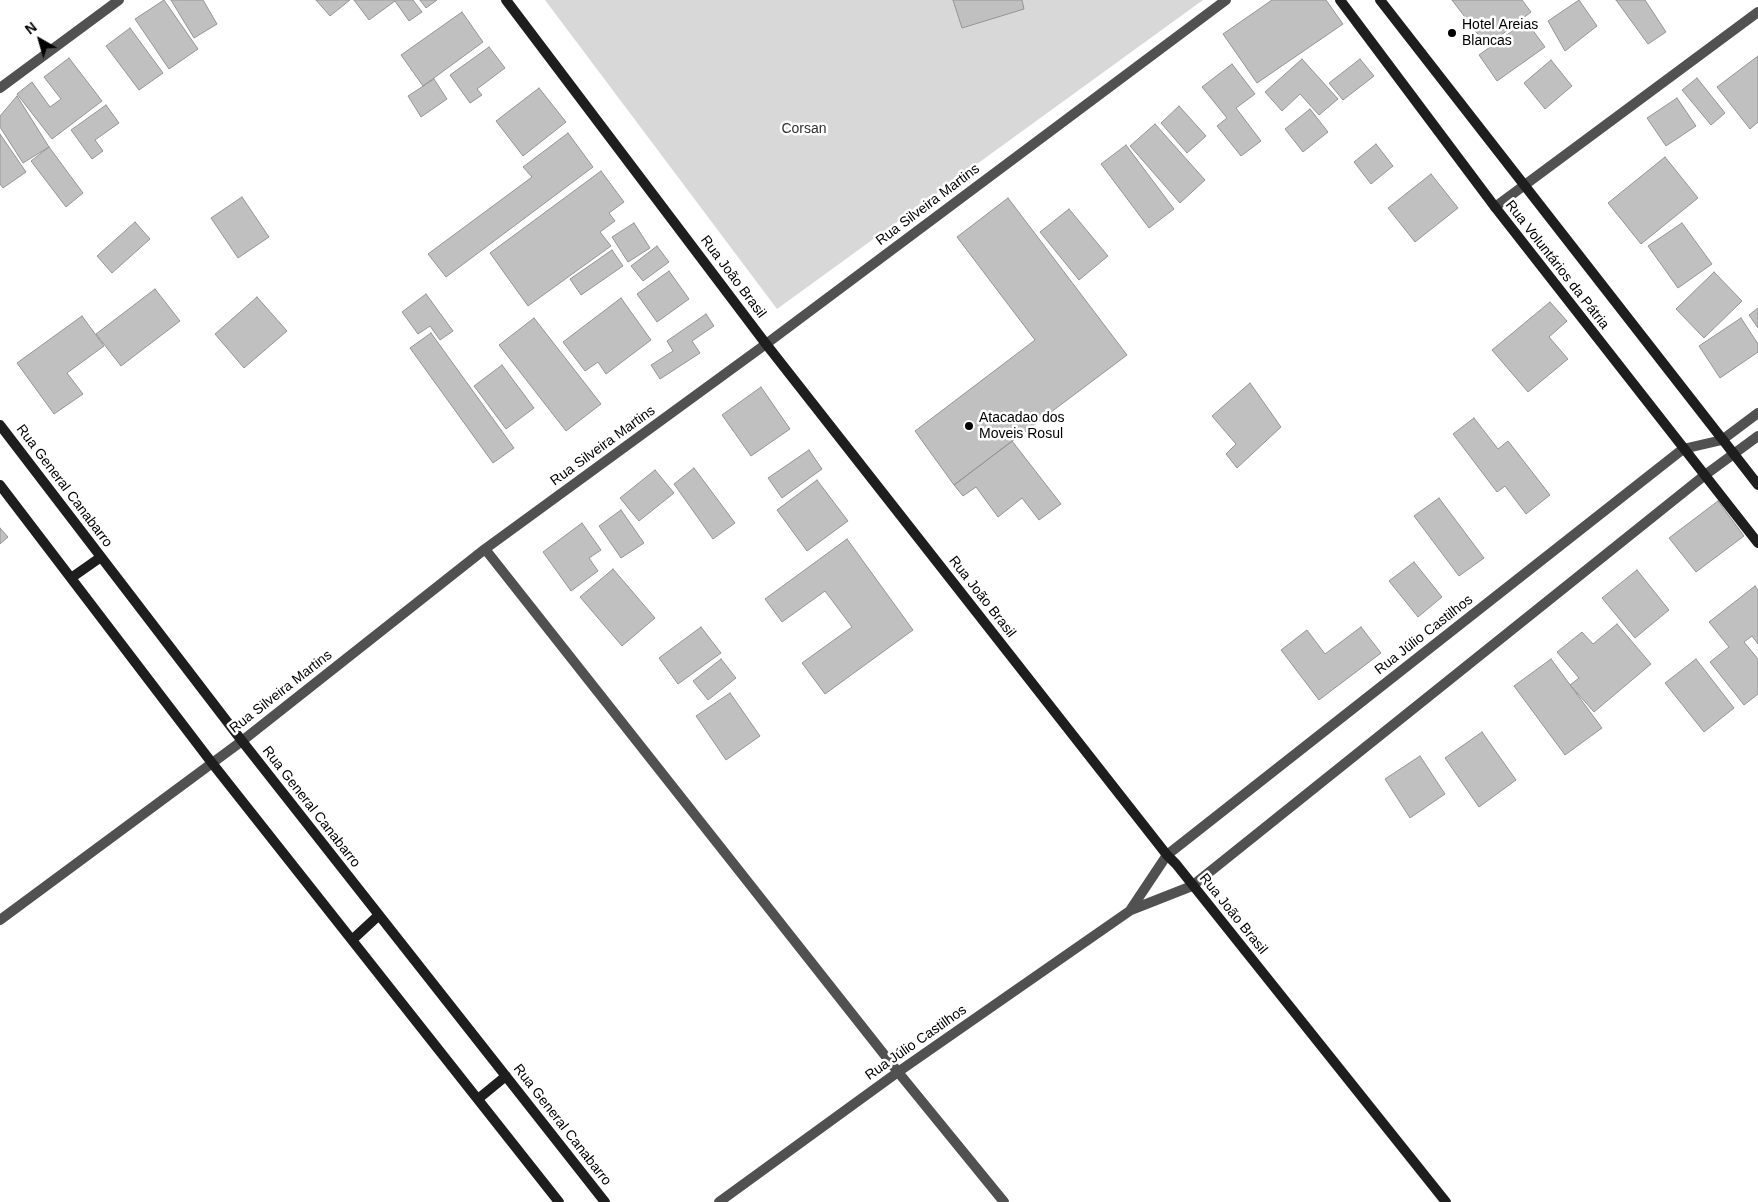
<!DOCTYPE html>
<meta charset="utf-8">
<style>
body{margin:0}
#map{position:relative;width:1758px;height:1202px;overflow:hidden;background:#fff;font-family:Arial,sans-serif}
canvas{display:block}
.north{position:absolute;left:15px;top:15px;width:50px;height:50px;-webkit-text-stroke:4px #fff;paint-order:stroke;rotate:322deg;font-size:14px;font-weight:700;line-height:20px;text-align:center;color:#000}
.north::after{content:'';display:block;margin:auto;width:18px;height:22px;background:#000;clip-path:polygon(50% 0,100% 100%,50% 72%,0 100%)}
</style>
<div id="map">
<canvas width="1758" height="1202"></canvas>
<div class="north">N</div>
</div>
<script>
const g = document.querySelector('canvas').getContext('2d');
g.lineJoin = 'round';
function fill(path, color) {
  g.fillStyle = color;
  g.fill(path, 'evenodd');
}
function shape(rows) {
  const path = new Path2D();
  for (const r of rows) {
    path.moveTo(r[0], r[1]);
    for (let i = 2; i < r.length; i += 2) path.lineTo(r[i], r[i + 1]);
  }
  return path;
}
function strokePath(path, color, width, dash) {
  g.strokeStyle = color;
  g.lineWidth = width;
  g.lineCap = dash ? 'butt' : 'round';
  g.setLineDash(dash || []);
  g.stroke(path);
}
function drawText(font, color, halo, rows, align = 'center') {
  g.font = font + ' Arial,sans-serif';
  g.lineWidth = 5;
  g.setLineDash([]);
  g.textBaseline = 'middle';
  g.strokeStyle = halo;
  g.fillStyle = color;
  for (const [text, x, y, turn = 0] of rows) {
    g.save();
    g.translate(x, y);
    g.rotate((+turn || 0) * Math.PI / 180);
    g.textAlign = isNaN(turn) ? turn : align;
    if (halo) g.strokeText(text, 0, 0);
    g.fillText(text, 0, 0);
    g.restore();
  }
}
const green = shape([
 [545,0,1203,0,777,309]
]);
const building = shape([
 [164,0,198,49,169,69,135,19,164,0],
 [171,0,203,0,217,24,194,38,171,0],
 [316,0,350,0,330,16,316,0],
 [354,0,413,0,422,12,409,21,395,1,369,20,354,0],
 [420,0,437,0,426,8,420,0],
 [953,0,1022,0,1024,9,962,28,953,0],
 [1272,0,1326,0,1343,24,1257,83,1223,34,1272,0],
 [1452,0,1522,0,1531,12,1487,46,1452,0],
 [1579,0,1597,26,1565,51,1548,21,1579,0],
 [1616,0,1645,0,1666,32,1648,44,1616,0],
 [462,12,483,42,423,86,401,55,462,12],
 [1526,21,1545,47,1497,81,1479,55,1526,21],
 [130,28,163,73,139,90,106,46,130,28],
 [489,47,505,68,477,89,482,95,470,103,450,75,489,47],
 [1758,56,1758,122,1750,129,1717,87,1758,56],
 [69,58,102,101,52,139,17,94,32,82,50,107,61,99,44,77,69,58],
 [1302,59,1338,99,1319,115,1300,94,1282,111,1265,92,1302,59],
 [1360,59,1374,76,1343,100,1329,83,1360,59],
 [1551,60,1572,86,1545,109,1524,83,1551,60],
 [1232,64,1255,94,1236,108,1261,141,1241,156,1217,126,1227,118,1202,87,1232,64],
 [1697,78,1725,113,1711,125,1682,90,1697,78],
 [434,79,447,99,421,117,408,96,434,79],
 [539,88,566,122,523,156,496,121,539,88],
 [17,96,49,147,23,163,0,127,0,116,17,96],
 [1677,98,1696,126,1666,146,1647,118,1677,98],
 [106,105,119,123,95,140,103,151,92,159,71,130,106,105],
 [1179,106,1206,136,1187,153,1161,123,1179,106],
 [1310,109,1328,132,1303,152,1285,129,1310,109],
 [1155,124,1205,180,1180,203,1130,146,1155,124],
 [568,133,593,167,446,277,428,254,532,177,523,167,568,133],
 [0,134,26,172,3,188,0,184,0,134],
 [1376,144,1393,166,1371,184,1354,162,1376,144],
 [1126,145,1174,209,1149,228,1101,164,1126,145],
 [49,147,83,193,66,207,31,161,49,147],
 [1665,157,1698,198,1641,244,1608,203,1665,157],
 [601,171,624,202,609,213,615,221,600,232,611,246,528,306,490,253,601,171],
 [1431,174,1458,208,1415,242,1388,208,1431,174],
 [242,197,269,237,238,258,211,218,242,197],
 [1008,198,1127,355,954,485,915,431,1035,340,957,237,1008,198],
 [1069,209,1108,256,1079,280,1040,232,1069,209],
 [135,222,150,239,112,273,97,256,135,222],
 [634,223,650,248,628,262,612,237,634,223],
 [1682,223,1712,264,1678,288,1648,246,1682,223],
 [657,246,669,262,643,281,631,266,657,246],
 [612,250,623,266,581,295,570,279,612,250],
 [669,271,689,299,657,322,637,294,669,271],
 [1714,272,1742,301,1704,338,1676,309,1714,272],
 [155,289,180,321,121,366,96,334,155,289],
 [426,294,453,331,440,340,430,326,418,334,402,312,426,294],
 [257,297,287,331,244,368,215,334,257,297],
 [621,298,651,340,606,374,598,362,585,371,563,342,621,298],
 [1550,302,1567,321,1549,337,1568,359,1528,392,1492,350,1550,302],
 [1758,308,1758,328,1749,315,1758,308],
 [706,314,714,326,692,341,700,353,660,379,651,365,673,351,667,341,706,314],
 [82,316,104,346,67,373,83,394,54,414,17,363,82,316],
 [534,318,601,404,566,431,499,345,534,318],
 [1741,318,1758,344,1758,352,1720,378,1699,346,1741,318],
 [431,333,514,448,493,463,410,348,431,333],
 [502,365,534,408,506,429,474,386,502,365],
 [1250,383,1281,427,1237,468,1226,454,1236,444,1212,416,1250,383],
 [761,387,790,429,751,456,722,415,761,387],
 [1474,418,1498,449,1508,441,1550,495,1526,514,1505,486,1497,492,1453,434,1474,418],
 [1012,441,1061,504,1039,520,1022,498,998,517,976,487,963,496,954,485,1012,441],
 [809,450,822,469,782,498,768,478,809,450],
 [694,468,735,523,713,539,674,484,694,468],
 [655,470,674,493,639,521,620,498,655,470],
 [817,480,848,521,807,551,777,510,817,480],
 [1439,498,1484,558,1459,576,1414,516,1439,498],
 [1718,501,1744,536,1696,572,1669,538,1718,501],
 [621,510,644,543,621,558,599,526,621,510],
 [582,523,601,550,589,558,598,571,571,591,543,552,582,523],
 [0,528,8,537,0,544,0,528],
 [847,539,913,630,825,694,802,663,852,627,825,591,782,622,765,599,847,539],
 [1414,562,1442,597,1418,617,1389,581,1414,562],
 [613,569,655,618,622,646,580,597,613,569],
 [1637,570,1669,610,1635,638,1602,598,1637,570],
 [1755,586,1758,590,1758,644,1752,636,1744,642,1758,659,1758,694,1744,705,1710,662,1729,647,1709,622,1755,586],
 [1617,624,1651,664,1594,712,1570,685,1579,678,1557,652,1582,632,1593,644,1617,624],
 [701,627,721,653,678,684,659,658,701,627],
 [1361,627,1381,653,1319,700,1281,650,1307,630,1325,654,1361,627],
 [721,659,736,678,708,700,693,681,721,659],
 [1551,659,1602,728,1565,755,1514,686,1551,659],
 [1696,659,1734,708,1704,732,1665,683,1696,659],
 [730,693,760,736,726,760,696,716,730,693],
 [1482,732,1516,780,1479,807,1445,758,1482,732],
 [1420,756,1445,794,1410,818,1385,779,1420,756]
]);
const street = shape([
 [0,88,119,0],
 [1495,207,1758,12],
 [485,549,898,1072,1004,1202],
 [1131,909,1167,855,1683,449,1722,440,1758,413],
 [0,920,242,741,485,549,766,344,1226,0],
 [719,1202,898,1072,1131,910,1192,886,1705,475,1758,436]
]);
const secondary = shape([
 [506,0,766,344,1167,855,1176,864,1446,1202],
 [1340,0,1495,207,1758,543],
 [1380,0,1758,485],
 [0,425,242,741,605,1202],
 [0,485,212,763,559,1202],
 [71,578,101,557],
 [352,940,379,915],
 [478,1099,506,1076]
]);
const markers = [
 [1452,33,5,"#000"],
 [969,426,5,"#000"]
];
const poiNames = [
 ["Hotel Areias",1462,25],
 ["Blancas",1462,41],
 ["Atacadao dos",979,418],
 ["Moveis Rosul",979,434]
];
const parkNames = [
 ["Corsan",804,129]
];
const streetNames = [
 ["Rua Silveira Martins",928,205,-37],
 ["Rua Voluntários da Pátria",1557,265,52],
 ["Rua João Brasil",733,277,53],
 ["Rua Silveira Martins",603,446,-36],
 ["Rua General Canabarro",64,486,53],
 ["Rua João Brasil",982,597,52],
 ["Rua Júlio Castilhos",1424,635,-38],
 ["Rua Silveira Martins",281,692,-38],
 ["Rua General Canabarro",311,807,52],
 ["Rua João Brasil",1233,914,51],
 ["Rua Júlio Castilhos",916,1043,-35],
 ["Rua General Canabarro",562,1125,52]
];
fill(green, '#d8d8d8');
fill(building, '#c0c0c0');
strokePath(building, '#959595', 1);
strokePath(street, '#515151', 10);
strokePath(secondary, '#1e1e1e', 10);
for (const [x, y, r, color] of markers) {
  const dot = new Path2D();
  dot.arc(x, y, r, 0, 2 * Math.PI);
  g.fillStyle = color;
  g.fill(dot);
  strokePath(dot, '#fff', 2);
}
drawText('14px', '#000', '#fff', poiNames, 'left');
drawText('14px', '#2f2f2f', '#fff', parkNames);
drawText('14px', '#000', '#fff', streetNames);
</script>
